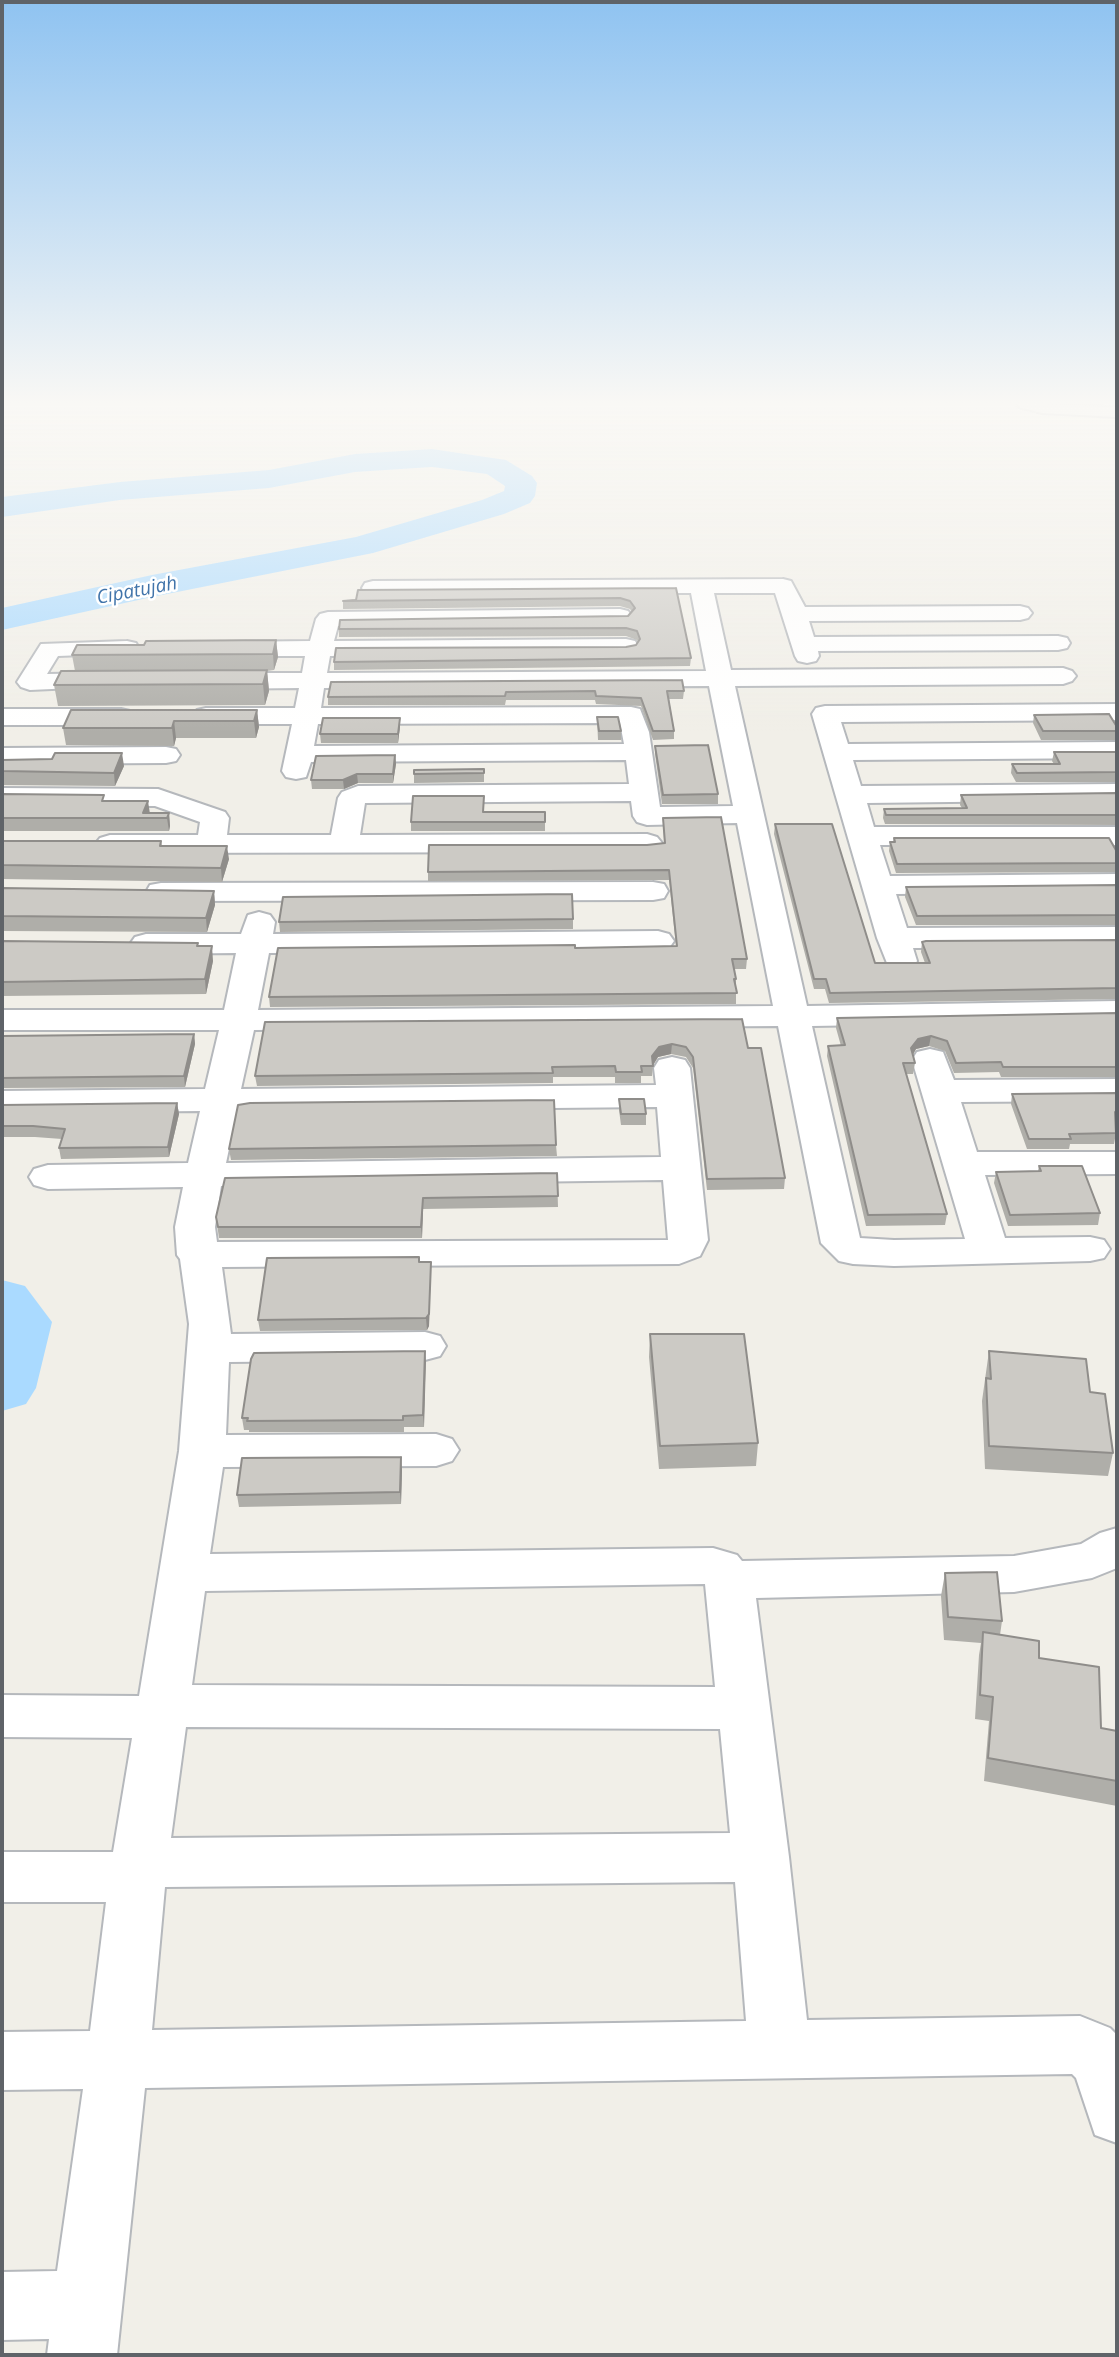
<!DOCTYPE html>
<style>
body{margin:0}
#map{position:relative;width:1119px;height:2357px;overflow:hidden;background:#f1efe8;font-family:"Open Sans",sans-serif}
canvas{display:block}
.frame{position:absolute;inset:0;border:4px solid #5f6368;pointer-events:none}
</style>
<div id="map">
<canvas width="1119" height="2357"></canvas>
<div class="frame"></div>
</div>
<script>
const g = document.querySelector('canvas').getContext('2d');
g.lineJoin = 'round';
function shape(rows) {
  const path = new Path2D();
  for (const r of rows) {
    path.moveTo(r[0], r[1]);
    for (let i = 2; i < r.length; i += 2) path.lineTo(r[i], r[i + 1]);
  }
  return path;
}
function fill(path, color) {
  g.fillStyle = color;
  g.fill(path, 'evenodd');
}
function strokePath(path, color, width, dash) {
  g.strokeStyle = color;
  g.lineWidth = width;
  g.lineCap = dash ? 'butt' : 'round';
  g.setLineDash(dash || []);
  g.stroke(path);
}
function drawText(font, color, halo, rows, align = 'center') {
  g.font = font + ' "Open Sans",sans-serif';
  g.lineWidth = 5;
  g.setLineDash([]);
  g.textBaseline = 'middle';
  g.strokeStyle = halo;
  g.fillStyle = color;
  for (const [text, x, y, turn = 0] of rows) {
    g.save();
    g.translate(x, y);
    g.rotate((+turn || 0) * Math.PI / 180);
    g.textAlign = isNaN(turn) ? turn : align;
    if (halo) g.strokeText(text, 0, 0);
    g.fillText(text, 0, 0);
    g.restore();
  }
}
const river = shape([
 [432,449,506,460,532,476,537,483,535,496,530,503,504,514,373,553,152,597,2,630,2,608,152,575,356,537,482,500,504,491,505,486,487,474,432,467,355,472,269,488,120,500,2,517,2,497,120,482,269,470,355,454,432,449],
 [2,1280,25,1286,52,1322,36,1388,26,1404,2,1411,2,1280]
]);
const street = shape([
 [1016,403,1117,407,1117,417,1042,413,1019,407,1016,403],
 [783,579,791,581,805,607,1020,606,1028,608,1032,613,1028,618,1020,620,809,621,814,637,1058,636,1067,638,1070,643,1067,648,1058,650,818,651,819,656,816,661,807,663,798,661,795,656,775,593,714,593,731,670,1063,668,1072,671,1076,676,1072,681,1063,684,735,686,807,1006,1117,1001,1117,1021,812,1026,860,1238,894,1240,965,1239,912,1060,917,1052,930,1049,943,1052,954,1080,1117,1079,1117,1101,961,1102,977,1152,1117,1152,1117,1174,985,1175,1005,1238,1090,1237,1104,1240,1110,1249,1104,1258,1090,1261,894,1266,853,1264,839,1261,821,1243,778,1026,254,1030,241,1089,656,1085,654,1068,659,1060,672,1057,685,1060,690,1068,708,1240,700,1256,679,1264,222,1267,231,1334,425,1332,440,1336,446,1346,440,1356,425,1360,229,1362,226,1435,436,1434,452,1439,459,1450,452,1461,436,1466,223,1467,210,1554,713,1548,737,1555,742,1561,1014,1556,1081,1544,1100,1533,1117,1528,1117,1568,1092,1578,1014,1592,756,1598,789,1857,807,2020,1080,2016,1110,2028,1117,2035,1117,2143,1095,2135,1076,2078,1072,2074,145,2088,117,2355,47,2355,49,2339,2,2340,2,2272,57,2271,83,2089,2,2090,2,2032,90,2031,106,1902,2,1902,2,1852,113,1852,132,1738,2,1737,2,1695,139,1696,179,1451,189,1324,180,1259,177,1255,175,1227,183,1187,48,1189,34,1185,29,1177,34,1169,48,1165,188,1163,200,1111,2,1113,2,1091,205,1089,219,1030,2,1030,2,1010,224,1010,236,953,146,954,135,951,130,944,135,937,146,934,241,934,248,915,259,912,270,915,275,922,273,934,658,931,669,934,674,941,669,948,658,951,269,953,258,1010,773,1006,737,823,647,825,637,822,633,816,631,801,365,803,360,835,647,834,657,837,662,843,657,849,647,852,110,853,100,850,95,844,100,838,110,835,198,835,200,822,155,806,2,805,2,788,158,789,225,812,229,818,227,835,331,835,338,798,342,792,358,786,629,784,626,760,311,762,306,777,296,779,286,777,282,771,292,724,206,724,197,722,193,716,197,710,206,708,295,708,299,688,215,689,206,686,202,681,206,676,215,673,302,673,305,656,226,656,217,654,214,649,217,644,226,642,310,641,316,619,320,614,328,612,620,609,628,611,632,616,628,621,338,626,334,641,626,639,635,641,638,646,635,651,626,653,330,656,327,673,706,671,691,593,365,593,362,588,365,583,373,581,783,579],
 [709,686,733,806,660,807,649,732,640,709,631,707,321,708,324,688,709,686],
 [620,723,624,744,314,746,318,724,620,723],
 [657,1107,661,1157,226,1163,237,1111,657,1107],
 [663,1180,668,1240,217,1242,215,1227,221,1186,663,1180],
 [705,1584,715,1687,192,1685,205,1591,705,1584],
 [186,1727,720,1729,730,1833,171,1838,186,1727],
 [735,1882,746,2021,152,2030,165,1887,735,1882],
 [127,641,136,643,139,648,136,653,58,656,47,674,109,673,118,676,122,681,118,686,30,690,21,687,17,682,41,644,127,641],
 [1117,704,1117,720,841,722,848,744,1117,742,1117,758,853,760,861,786,1117,784,1117,800,867,803,874,827,1117,827,1117,845,880,845,890,876,1117,874,1117,892,896,894,907,928,1117,927,1117,947,913,948,917,961,913,968,901,971,889,968,877,938,812,714,816,708,825,706,1117,704],
 [2,709,121,709,130,711,134,717,130,723,121,725,2,725,2,709],
 [166,747,176,749,180,755,176,761,166,763,2,764,2,748,166,747],
 [653,882,664,884,668,891,664,898,653,900,161,901,150,899,146,892,150,885,161,883,653,882]
]);
const wall = shape([
 [676,588,691,658,690,666,334,670,334,662,626,647,636,645,638,642,637,640,626,636,339,637,339,629,628,616,632,612,630,609,620,606,343,609,343,601],
 [276,640,278,657,274,670,267,671,269,691,265,705,58,706,54,685,75,671,72,655,144,645],
 [331,682,684,691,683,699,669,699,674,731,674,739,653,740,641,706,596,704,595,700,506,700,505,705,328,705,328,697],
 [257,710,259,727,256,738,176,738,174,746,66,745,63,728],
 [1034,715,1117,731,1117,740,1041,740,1033,723],
 [597,717,621,731,621,740,598,740],
 [400,718,400,726,398,743,321,743,320,734],
 [655,746,718,794,718,804,662,804,655,754],
 [1054,752,1117,752,1117,782,1016,782,1011,773,1012,764,1054,764,1052,761],
 [395,755,396,764,393,783,358,783,344,789,312,789,311,780],
 [52,759,124,766,115,786,2,785,2,760],
 [484,769,484,782,414,783,414,770],
 [1117,793,1117,825,885,824,883,818,884,809,962,808,960,805,961,795],
 [2,794,105,801,150,813,169,813,170,826,169,831,2,831],
 [484,812,545,812,545,831,411,831,411,822],
 [663,818,747,959,746,969,734,969,736,979,736,1004,270,1007,269,997,575,948,676,946,669,880,428,881,428,872,664,843],
 [775,824,875,963,925,963,921,952,922,942,1117,940,1117,999,829,1003,825,989,814,989,774,834],
 [894,838,1117,852,1117,872,896,873,889,851,890,842,893,842],
 [2,841,161,841,162,846,229,859,222,882,2,879],
 [1117,885,1117,925,916,925,905,897,906,887],
 [2,888,214,891,215,905,207,932,2,931],
 [573,919,573,929,280,932,279,922],
 [2,941,199,946,213,961,206,994,2,996],
 [1117,1013,1117,1077,1001,1077,999,1072,954,1073,945,1051,929,1046,916,1049,913,1055,915,1063,913,1074,906,1074,947,1214,945,1225,866,1226,827,1056,828,1046,841,1046,836,1028,837,1018],
 [265,1022,748,1048,785,1178,784,1189,707,1190,693,1068,686,1057,671,1054,658,1057,653,1065,652,1076,641,1076,641,1083,615,1083,615,1077,553,1077,553,1083,257,1086,255,1076],
 [194,1034,195,1044,185,1087,2,1088,2,1036],
 [1117,1093,1117,1122,1116,1122,1116,1133,1114,1144,1070,1144,1069,1149,1027,1149,1011,1104,1012,1094],
 [619,1099,646,1114,646,1125,621,1125,619,1110],
 [177,1103,179,1114,169,1157,61,1159,59,1148,62,1139,35,1137,2,1137,2,1105],
 [556,1145,557,1156,231,1160,229,1149],
 [1039,1166,1100,1213,1098,1225,1008,1226,994,1183,996,1172,1038,1171],
 [557,1173,558,1207,423,1209,422,1238,219,1238,216,1217],
 [419,1262,431,1262,429,1326,427,1330,260,1331,258,1320],
 [650,1334,758,1443,756,1466,659,1469,649,1357],
 [425,1351,424,1427,404,1427,404,1432,249,1432,249,1430,244,1430,242,1418],
 [989,1351,1090,1392,1113,1453,1108,1476,985,1469,982,1401],
 [402,1469,401,1504,239,1507,237,1495],
 [945,1573,1002,1621,1000,1635,1039,1658,1101,1728,1117,1731,1117,1806,984,1781,989,1721,975,1719,979,1655,981,1643,944,1640,941,1596]
]);
const shadedWall = shape([
 [276,640,278,657,274,670,273,654],
 [267,670,269,691,265,705,263,684],
 [257,710,259,727,256,738,254,721],
 [400,718,400,726,398,743,398,734],
 [174,721,176,738,174,746,172,728],
 [122,753,124,766,115,786,114,773],
 [395,755,396,764,393,783,393,774],
 [357,774,358,783,344,789,343,780],
 [148,801,150,814,143,813],
 [169,813,170,826,169,831,167,818],
 [227,846,229,859,222,882,221,868],
 [214,891,215,905,207,932,206,918],
 [212,946,213,961,206,994,205,979],
 [194,1034,195,1044,185,1087,184,1076],
 [931,1036,929,1046,916,1049,910,1059,911,1048,918,1039],
 [672,1044,671,1054,658,1057,652,1067,652,1056,659,1047],
 [177,1103,179,1114,169,1157,168,1147],
 [423,1198,423,1209,422,1238,421,1227],
 [431,1262,429,1326,427,1330,426,1318],
 [425,1351,426,1362,424,1427,423,1415],
 [401,1457,402,1469,401,1504,400,1492]
]);
const building = shape([
 [676,588,691,658,334,662,336,648,626,647,636,645,640,639,637,631,626,628,339,629,340,620,628,616,635,608,630,601,620,598,343,601,356,600,358,590,676,588],
 [276,640,273,654,72,655,77,645,144,645,146,641,276,640],
 [267,670,263,684,54,685,61,671,267,670],
 [682,680,684,691,667,691,674,731,653,731,641,698,596,696,595,691,506,692,505,696,328,697,331,682,682,680],
 [71,710,257,710,254,721,174,721,172,728,63,728,71,710],
 [1109,714,1117,727,1117,731,1043,731,1034,715,1109,714],
 [597,717,618,717,621,731,599,731,597,717],
 [323,718,400,718,398,734,320,734,323,718],
 [708,745,718,794,663,795,655,746,708,745],
 [1054,752,1117,752,1117,772,1017,773,1012,764,1060,764,1054,752],
 [55,753,122,753,114,773,2,771,2,760,52,759,55,753],
 [395,755,393,774,357,774,343,780,311,780,316,756,395,755],
 [484,769,484,773,414,774,414,770,484,769],
 [1117,793,1117,815,886,815,884,809,967,808,961,795,1117,793],
 [2,794,104,795,102,801,148,801,143,813,169,813,167,818,2,818,2,794],
 [413,796,484,796,483,812,545,812,545,822,411,822,413,796],
 [721,817,747,959,732,959,736,979,734,979,737,993,269,997,278,948,575,945,575,948,677,946,669,870,428,872,429,845,647,845,665,843,663,818,721,817],
 [775,824,832,824,875,963,930,963,922,942,926,941,1117,940,1117,988,830,993,826,979,814,979,775,824],
 [894,838,1109,838,1117,852,1117,863,897,864,890,842,895,842,894,838],
 [2,841,161,841,160,846,227,846,221,868,2,865,2,841],
 [1117,885,1117,915,917,916,906,887,1117,885],
 [2,888,214,891,206,918,2,916,2,888],
 [572,894,573,919,279,922,283,897,572,894],
 [2,941,198,943,197,946,212,946,205,979,2,982,2,941],
 [1117,1013,1117,1067,1003,1067,1001,1062,956,1063,947,1041,931,1036,918,1039,911,1048,915,1063,903,1063,947,1214,868,1215,828,1046,845,1045,837,1018,1117,1013],
 [742,1019,748,1048,761,1048,785,1178,707,1179,693,1057,686,1047,672,1044,659,1047,652,1056,653,1066,641,1066,642,1072,616,1072,615,1066,552,1067,553,1073,255,1076,265,1022,742,1019],
 [194,1034,184,1076,2,1078,2,1036,194,1034],
 [1117,1093,1117,1112,1115,1112,1116,1133,1069,1134,1071,1139,1029,1139,1012,1094,1117,1093],
 [619,1099,644,1099,646,1114,621,1114,619,1099],
 [554,1100,556,1145,229,1149,238,1105,250,1103,554,1100],
 [177,1103,168,1147,59,1148,65,1129,33,1126,2,1126,2,1105,177,1103],
 [1039,1166,1082,1166,1100,1213,1010,1215,996,1172,1041,1171,1039,1166],
 [557,1173,558,1196,423,1198,421,1227,218,1227,216,1217,225,1178,557,1173],
 [419,1257,419,1262,431,1262,429,1314,426,1318,258,1320,267,1258,419,1257],
 [650,1334,744,1334,758,1443,660,1446,650,1334],
 [425,1351,423,1415,403,1416,403,1420,247,1421,248,1418,242,1418,251,1359,254,1353,425,1351],
 [989,1351,1086,1359,1090,1392,1105,1394,1113,1453,989,1446,986,1378,991,1379,989,1351],
 [401,1457,400,1492,237,1495,242,1458,401,1457],
 [997,1572,1002,1621,948,1617,945,1573,997,1572],
 [983,1632,1039,1641,1039,1658,1099,1667,1101,1728,1117,1731,1117,1781,988,1758,993,1697,980,1695,983,1632]
]);
const farWaternames = [
 ["Cipatujah",137,591,-11]
];
fill(river, '#aadaff');
strokePath(street, '#b5b8bc', 4);
fill(street, '#fff');
fill(wall, '#afaea9');
fill(shadedWall, '#8f8d8a');
fill(building, '#cccac5');
strokePath(building, '#8f8d8a', 2);
const sky = g.createLinearGradient(0, 0, 0, 733);
sky.addColorStop(0, '#8fc3f1');
sky.addColorStop(0.55, '#f9f8f5');
sky.addColorStop(1, '#f9f8f500');
g.fillStyle = sky;
g.fillRect(0, 0, 1119, 733);
drawText('italic 19px', '#4174aa', '#fff', farWaternames);
</script>
